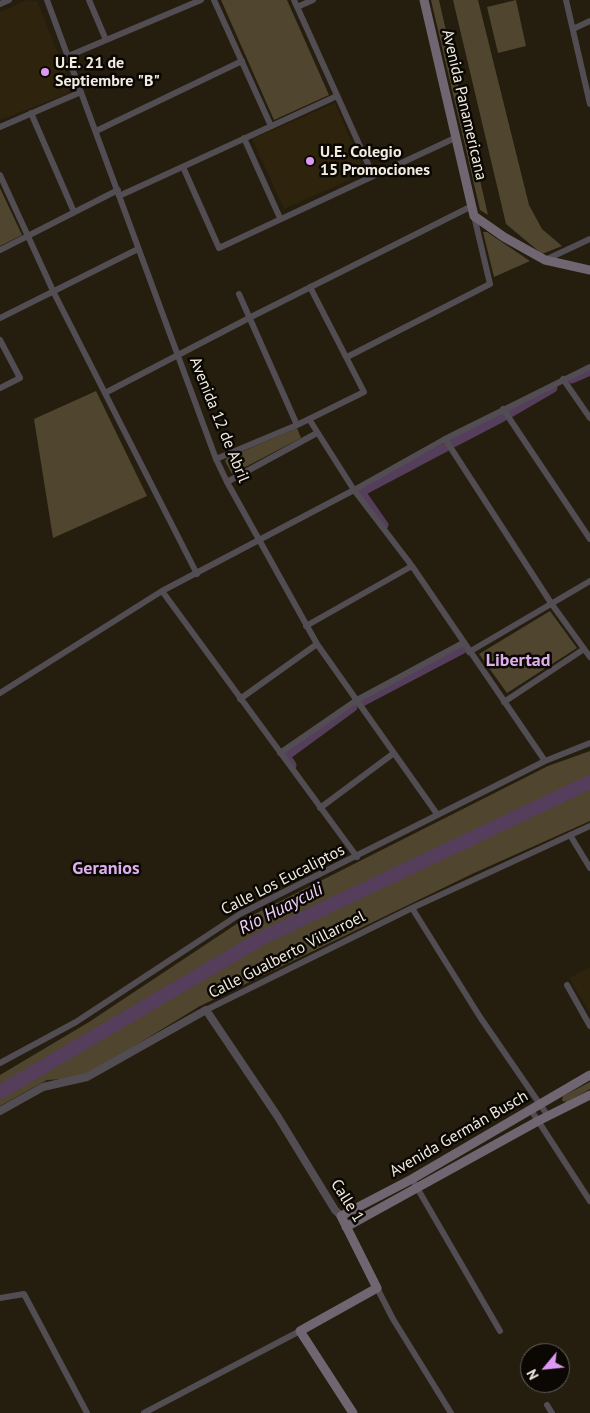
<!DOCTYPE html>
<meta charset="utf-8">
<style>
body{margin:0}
#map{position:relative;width:590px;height:1413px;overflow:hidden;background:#251d0d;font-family:"PT Sans",sans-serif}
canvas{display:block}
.north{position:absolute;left:520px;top:1343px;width:50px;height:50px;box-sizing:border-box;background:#0b0803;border:1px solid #67635c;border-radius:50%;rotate:242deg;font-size:14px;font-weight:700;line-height:20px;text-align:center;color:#f1ece2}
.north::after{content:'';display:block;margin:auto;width:18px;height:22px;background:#dd99f3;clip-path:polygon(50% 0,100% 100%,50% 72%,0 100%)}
</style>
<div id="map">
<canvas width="590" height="1413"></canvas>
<div class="north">N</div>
</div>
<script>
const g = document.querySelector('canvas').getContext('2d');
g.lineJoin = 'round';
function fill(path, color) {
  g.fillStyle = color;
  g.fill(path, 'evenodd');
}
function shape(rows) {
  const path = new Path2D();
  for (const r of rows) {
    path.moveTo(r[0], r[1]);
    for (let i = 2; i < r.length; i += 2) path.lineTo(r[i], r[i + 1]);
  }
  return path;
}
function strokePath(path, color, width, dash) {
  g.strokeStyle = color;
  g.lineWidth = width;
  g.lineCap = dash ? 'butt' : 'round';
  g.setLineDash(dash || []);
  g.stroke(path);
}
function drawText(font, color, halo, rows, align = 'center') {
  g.font = font + ' "PT Sans",sans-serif';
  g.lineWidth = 5;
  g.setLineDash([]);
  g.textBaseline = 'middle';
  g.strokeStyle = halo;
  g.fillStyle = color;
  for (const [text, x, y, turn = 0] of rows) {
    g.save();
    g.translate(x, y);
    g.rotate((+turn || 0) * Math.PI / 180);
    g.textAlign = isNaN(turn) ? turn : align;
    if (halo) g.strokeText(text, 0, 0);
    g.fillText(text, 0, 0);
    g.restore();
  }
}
const built = shape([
 [27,0,37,1,72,88,67,94,0,120,0,12],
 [335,103,365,173,284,209,252,139],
 [590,967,590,1013,569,978]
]);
const green = shape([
 [221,0,287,0,329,95,274,120],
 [431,0,439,0,488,215,480,210],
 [453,0,478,0,529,205,542,229,562,246,542,254,506,224],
 [516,0,526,46,498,53,487,7],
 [0,188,22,235,0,246],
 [483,232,487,232,530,261,494,277],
 [96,391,147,496,53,538,34,419],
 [297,428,301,438,232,474,225,461,227,458],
 [550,611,577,648,507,693,479,654],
 [590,751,590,821,472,874,200,1006,82,1078,47,1080,0,1106,0,1075,89,1022,241,921,548,766],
 [590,1082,590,1089,567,1102,562,1101,563,1096]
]);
const canal = shape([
 [572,379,590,371],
 [510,413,553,388],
 [453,443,503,417],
 [384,525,361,492,446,447],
 [362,702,463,649],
 [292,765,286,756,353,707]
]);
const river = shape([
 [0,1092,262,938,590,782]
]);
const minor = shape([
 [47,0,216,459,227,482,317,644,437,814],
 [89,0,106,40],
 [214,0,271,126],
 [294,0,373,175],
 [566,0,590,104],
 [0,4,9,0],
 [297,7,313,0],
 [573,29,590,21],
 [66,57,201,0],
 [31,113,74,212],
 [0,127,81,92],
 [96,131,242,61],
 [244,138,280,218],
 [183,167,219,248,457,137],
 [0,175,54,293,197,574],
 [119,196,337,96],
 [0,250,118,190],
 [545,260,590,239],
 [239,294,297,425],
 [0,318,138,249],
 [0,340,20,378,0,388],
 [347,357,490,284,474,216],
 [563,379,590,418],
 [105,393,251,317,472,206],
 [503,409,590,539],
 [309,419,354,490,412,566,545,761],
 [445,439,551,603,590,657],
 [216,459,297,425,364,392,310,287],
 [227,482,317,433],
 [162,591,357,857],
 [306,626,412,566],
 [469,652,590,581],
 [0,693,162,591,354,490,445,439,590,367],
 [240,699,317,644],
 [504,702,584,649],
 [280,753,357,700,463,643],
 [320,808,394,753],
 [570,835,590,868],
 [412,908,480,1017,548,1116],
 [567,985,590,1026],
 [206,1010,412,908,590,826],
 [0,1063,76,1022,240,914,545,761,590,743],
 [531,1110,590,1201],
 [412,1179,500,1331],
 [377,1288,393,1319,451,1413],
 [0,1298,24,1294,87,1413],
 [547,1405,552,1413],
 [144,1413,300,1331]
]);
const tertiary = shape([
 [0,1111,43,1087,87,1077,206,1010,278,1117,335,1210,341,1216]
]);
const secondary = shape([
 [424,0,474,216,504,237,545,260,590,270],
 [346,1227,538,1121,590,1095],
 [353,1413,300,1331,377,1288,341,1216,412,1179,590,1075]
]);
const markers = [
 [45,72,5,"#dd99f3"],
 [310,161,5,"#dd99f3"]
];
const poiNames = [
 ["U.E. 21 de",55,63],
 ["Septiembre \"B\"",55,81],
 ["U.E. Colegio",320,152],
 ["15 Promociones",320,170]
];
const streetNames = [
 ["Avenida Panamericana",464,105,77],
 ["Avenida 12 de Abril",219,420,68],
 ["Calle Los Eucaliptos",283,880,-27],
 ["Calle Gualberto Villarroel",287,955,-27],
 ["Avenida Germán Busch",459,1134,-30],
 ["Calle 1",347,1201,58]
];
const neighbourhoodNames = [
 ["Libertad",518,661],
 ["Geranios",106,869]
];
const waterNames = [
 ["Río Huayculi",281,909,-27]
];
fill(built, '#2e230c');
fill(green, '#50452e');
strokePath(canal, '#553e5c', 9);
strokePath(river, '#553e5c', 14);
strokePath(minor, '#524c53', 6);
strokePath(tertiary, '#524c53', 8);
strokePath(secondary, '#6f6671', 9);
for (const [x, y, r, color] of markers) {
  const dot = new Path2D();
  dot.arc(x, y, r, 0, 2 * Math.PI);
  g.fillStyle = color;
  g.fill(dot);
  strokePath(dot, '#0b0803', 2);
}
drawText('bold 16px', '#f1ece2', '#0b0803', poiNames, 'left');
drawText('16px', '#f1ece2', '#0b0803', streetNames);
drawText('bold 18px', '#deaeed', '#0b0803', neighbourhoodNames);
drawText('italic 18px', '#f3d1fe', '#0b0803', waterNames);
</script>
